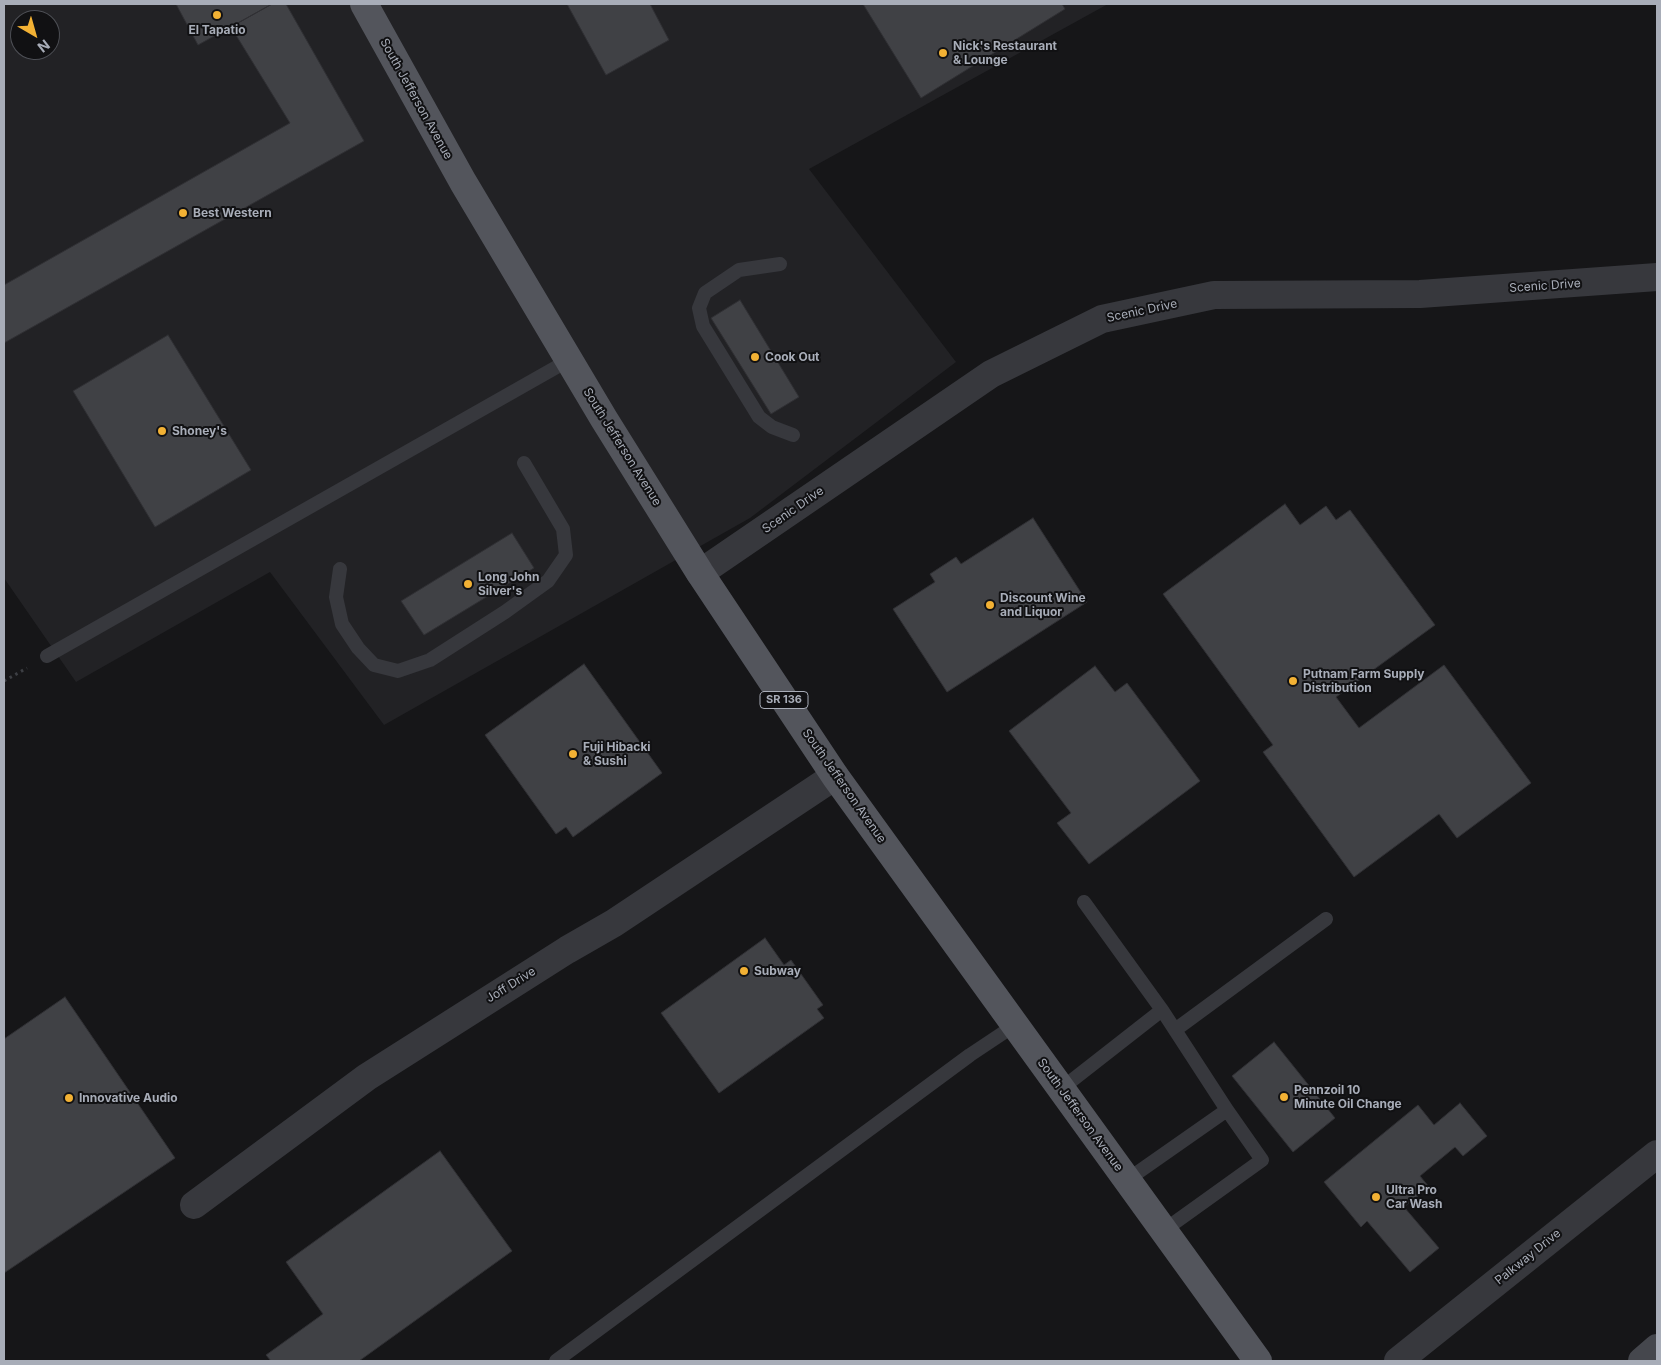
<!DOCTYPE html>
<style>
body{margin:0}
#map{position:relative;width:1661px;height:1365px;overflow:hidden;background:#161618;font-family:Inter,sans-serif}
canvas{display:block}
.frame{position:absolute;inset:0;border:5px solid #a8adb8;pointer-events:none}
.north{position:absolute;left:10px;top:10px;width:50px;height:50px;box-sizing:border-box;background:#111113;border:1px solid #4d4f55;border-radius:50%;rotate:142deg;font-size:14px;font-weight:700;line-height:20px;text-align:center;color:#a8adb8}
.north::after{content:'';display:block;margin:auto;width:18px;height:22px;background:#f2b134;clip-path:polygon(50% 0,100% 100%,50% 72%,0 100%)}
</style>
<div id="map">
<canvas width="1661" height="1365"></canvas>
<div class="frame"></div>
<div class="north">N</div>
</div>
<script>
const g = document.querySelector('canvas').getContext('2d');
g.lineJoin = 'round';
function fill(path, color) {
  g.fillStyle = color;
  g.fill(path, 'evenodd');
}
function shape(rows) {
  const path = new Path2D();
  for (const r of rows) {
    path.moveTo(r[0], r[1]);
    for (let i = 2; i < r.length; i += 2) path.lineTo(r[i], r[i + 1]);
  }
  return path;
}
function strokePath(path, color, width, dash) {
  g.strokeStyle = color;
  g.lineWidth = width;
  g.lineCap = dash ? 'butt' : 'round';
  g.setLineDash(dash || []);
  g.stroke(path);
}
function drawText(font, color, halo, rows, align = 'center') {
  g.font = font + ' Inter,sans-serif';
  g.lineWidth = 4;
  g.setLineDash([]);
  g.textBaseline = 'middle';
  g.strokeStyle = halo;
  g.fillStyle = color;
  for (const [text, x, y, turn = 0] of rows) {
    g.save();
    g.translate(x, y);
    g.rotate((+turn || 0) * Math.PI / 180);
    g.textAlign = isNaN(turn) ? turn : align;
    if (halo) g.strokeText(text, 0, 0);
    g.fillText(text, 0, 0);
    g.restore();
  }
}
const built = shape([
 [4,4,1108,4,809,169,956,362,750,518,384,725,270,572,76,682,4,578],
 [20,20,50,20,50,50,20,50]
]);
const building = shape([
 [176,4,272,4,198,45,176,4],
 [272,4,286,4,364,141,4,343,4,285,290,123,231,27,272,4],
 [567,4,650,4,669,40,606,75,567,4],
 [863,4,1062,4,1065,9,921,98,863,4],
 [740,300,799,397,771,414,711,318,740,300],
 [168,335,251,470,155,527,73,391,168,335],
 [1285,504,1300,525,1326,506,1336,520,1350,510,1435,625,1336,697,1359,728,1444,665,1531,783,1457,838,1439,814,1354,877,1263,752,1273,745,1163,594,1285,504],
 [1033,518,1087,602,947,692,893,609,935,582,930,574,956,557,961,564,1033,518],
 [512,533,534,568,424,635,401,601,512,533],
 [584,664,662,773,573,837,566,827,556,834,485,735,584,664],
 [1095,666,1115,692,1127,683,1200,781,1089,864,1057,823,1071,813,1009,731,1095,666],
 [765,938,784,965,791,960,823,1005,817,1009,824,1018,719,1093,661,1013,765,938],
 [65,997,175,1158,4,1273,4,1039,65,997],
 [1274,1042,1335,1118,1293,1152,1232,1076,1274,1042],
 [1460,1103,1487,1136,1463,1156,1455,1147,1420,1176,1429,1187,1404,1207,1439,1248,1410,1272,1367,1221,1361,1227,1324,1182,1418,1105,1434,1125,1460,1103],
 [440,1151,512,1251,359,1361,271,1361,266,1355,323,1314,286,1262,440,1151]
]);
const path = shape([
 [4,681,27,668]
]);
const lane = shape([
 [780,264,739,270,705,293,699,308,703,326,759,417,772,427,793,435],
 [340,569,336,597,342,624,358,648,374,665,398,671,430,660,505,612,548,581,566,555,563,529,524,463],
 [47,656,569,360],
 [1084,902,1162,1010],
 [1175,1030,1326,919],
 [1061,1089,1162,1010,1227,1110],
 [1127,1180,1227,1110,1262,1160,1163,1231],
 [556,1361,970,1055,1015,1025]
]);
const street = shape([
 [700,573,991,374,1102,319,1214,295,1420,294,1657,277],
 [194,1205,367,1077,567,950,614,923,835,776],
 [1398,1361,1657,1154]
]);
const secondary = shape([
 [1642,1361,1657,1348]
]);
const primary = shape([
 [364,4,463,182,604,419,700,573,835,776,1258,1361]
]);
const markers = [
 [217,15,5,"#f2b134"],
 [943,53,5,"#f2b134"],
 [183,213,5,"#f2b134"],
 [755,357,5,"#f2b134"],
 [162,431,5,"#f2b134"],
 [468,584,5,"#f2b134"],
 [990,605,5,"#f2b134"],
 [1293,681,5,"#f2b134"],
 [573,754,5,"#f2b134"],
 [744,971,5,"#f2b134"],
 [1284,1097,5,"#f2b134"],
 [69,1098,5,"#f2b134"],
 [1376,1197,5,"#f2b134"]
];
const shields = [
 [784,700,48]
];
const shieldNames = [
 ["SR 136",784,700]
];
const poiNames = [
 ["El Tapatio",217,30,"center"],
 ["Nick's Restaurant",953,46],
 ["& Lounge",953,60],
 ["Best Western",193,213],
 ["Cook Out",765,357],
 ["Shoney's",172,431],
 ["Long John",478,577],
 ["Silver's",478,591],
 ["Discount Wine",1000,598],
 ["and Liquor",1000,612],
 ["Putnam Farm Supply",1303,674],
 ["Distribution",1303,688],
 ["Fuji Hibacki",583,747],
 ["& Sushi",583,761],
 ["Subway",754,971],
 ["Pennzoil 10",1294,1090],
 ["Minute Oil Change",1294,1104],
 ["Innovative Audio",79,1098],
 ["Ultra Pro",1386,1190],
 ["Car Wash",1386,1204]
];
const streetNames = [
 ["South Jefferson Avenue",416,99,61],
 ["Scenic Drive",1545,286,-4],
 ["Scenic Drive",1142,311,-12],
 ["South Jefferson Avenue",622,447,58],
 ["Scenic Drive",793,510,-35],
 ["South Jefferson Avenue",844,786,55],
 ["Joff Drive",511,985,-32],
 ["South Jefferson Avenue",1080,1115,54],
 ["Palkway Drive",1528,1257,-39]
];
fill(built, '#222225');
fill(building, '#404145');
strokePath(building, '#303034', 1);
strokePath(path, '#3d3f44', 3, [2.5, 4]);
strokePath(lane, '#37383d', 14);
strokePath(street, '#37383d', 28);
strokePath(secondary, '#45474d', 28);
strokePath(primary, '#53555c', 28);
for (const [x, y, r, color] of markers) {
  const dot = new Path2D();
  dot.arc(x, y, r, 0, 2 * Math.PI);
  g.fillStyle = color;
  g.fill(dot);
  strokePath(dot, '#111113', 2);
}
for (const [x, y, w] of shields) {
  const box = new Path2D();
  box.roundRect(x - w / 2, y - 8.5, w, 17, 4);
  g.fillStyle = '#111113';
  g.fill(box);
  strokePath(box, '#a8adb8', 1);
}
drawText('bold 11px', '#a8adb8', null, shieldNames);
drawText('bold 12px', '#a8adb8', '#111113', poiNames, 'left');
drawText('12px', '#a8adb8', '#111113', streetNames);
</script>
